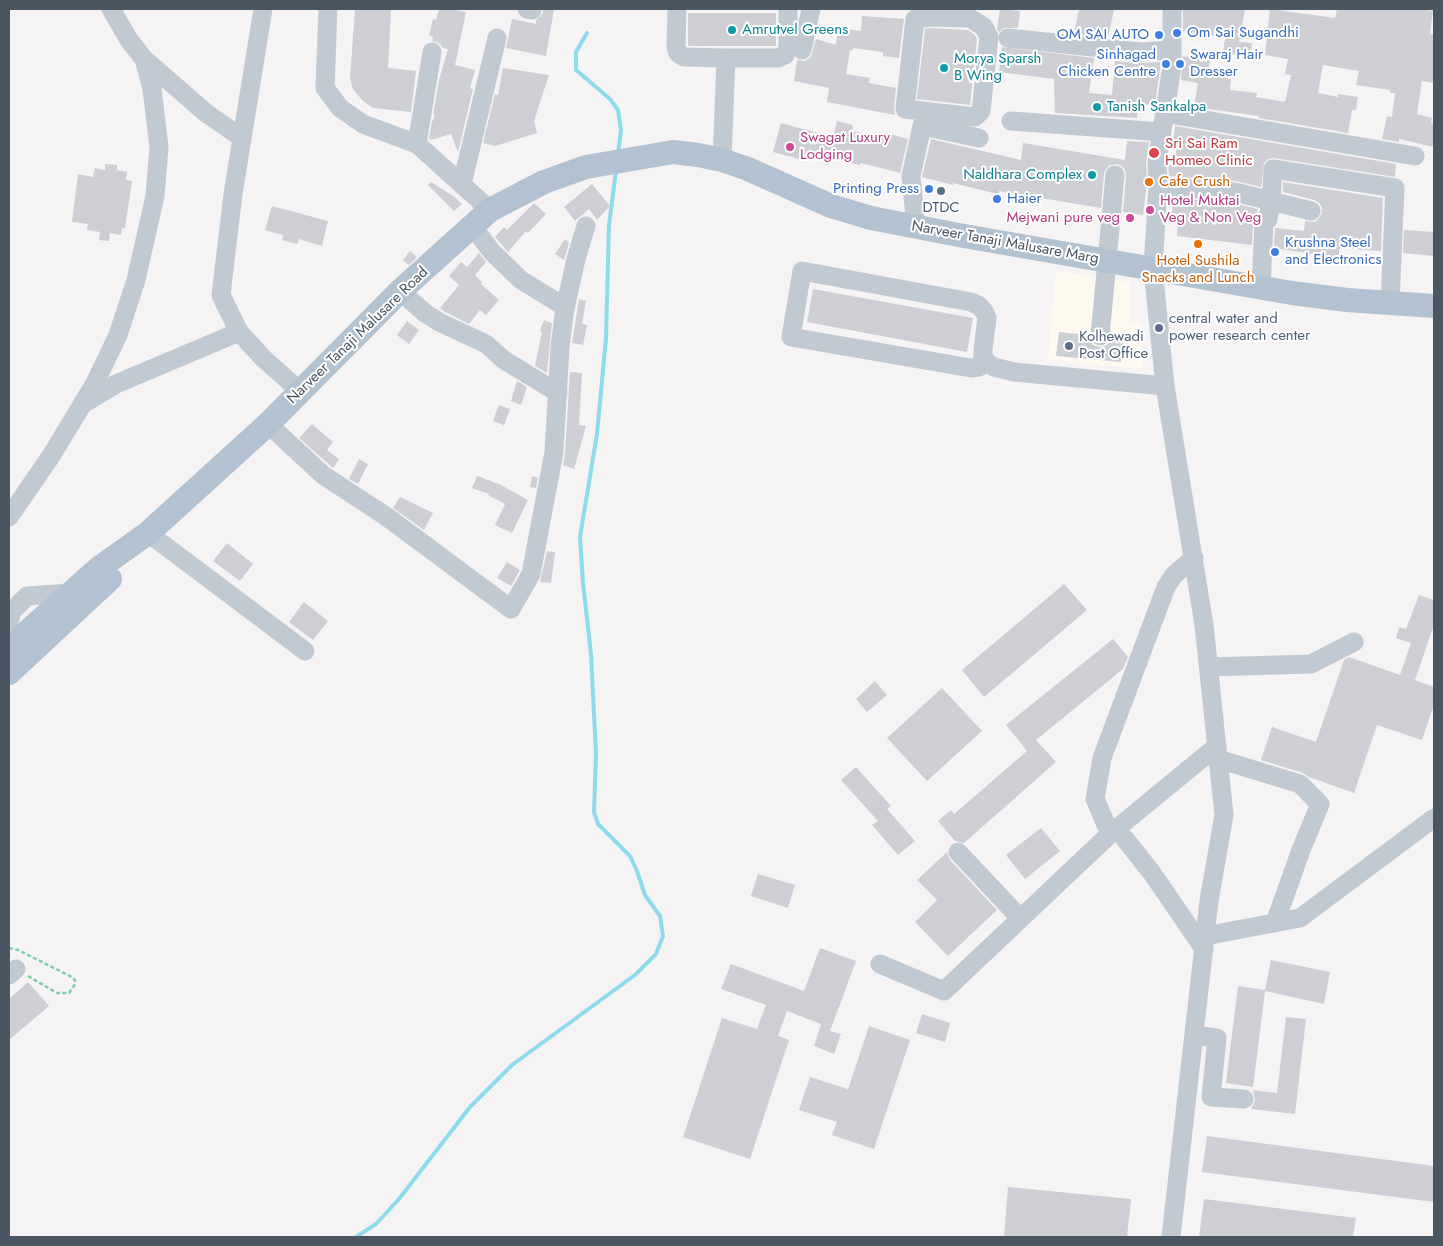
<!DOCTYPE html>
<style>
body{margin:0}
#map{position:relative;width:1443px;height:1246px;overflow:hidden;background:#f5f3f3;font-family:Jost,sans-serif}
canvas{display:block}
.frame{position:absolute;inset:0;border:10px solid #4a5661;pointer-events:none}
</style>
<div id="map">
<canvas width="1443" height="1246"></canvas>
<div class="frame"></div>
</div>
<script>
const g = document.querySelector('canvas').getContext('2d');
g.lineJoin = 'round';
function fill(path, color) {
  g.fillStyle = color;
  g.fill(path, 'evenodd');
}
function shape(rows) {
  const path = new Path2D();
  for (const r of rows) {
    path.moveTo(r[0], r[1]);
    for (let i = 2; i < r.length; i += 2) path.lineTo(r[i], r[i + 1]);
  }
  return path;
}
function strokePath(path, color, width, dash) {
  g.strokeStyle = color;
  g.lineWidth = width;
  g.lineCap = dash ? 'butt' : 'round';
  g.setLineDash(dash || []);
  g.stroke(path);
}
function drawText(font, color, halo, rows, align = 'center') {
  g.font = font + ' Jost,sans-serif';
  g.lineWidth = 4;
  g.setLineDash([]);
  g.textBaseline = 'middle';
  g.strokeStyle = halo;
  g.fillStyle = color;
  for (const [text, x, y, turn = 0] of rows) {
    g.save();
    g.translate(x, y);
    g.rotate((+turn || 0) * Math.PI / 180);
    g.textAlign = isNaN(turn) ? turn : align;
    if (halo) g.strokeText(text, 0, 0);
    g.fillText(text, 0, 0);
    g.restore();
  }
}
const commercial = shape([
 [1056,271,1130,282,1129,322,1142,324,1143,369,1048,361]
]);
const stream = shape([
 [587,33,576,52,576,70,610,99,618,110,621,130,618,154],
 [356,1237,376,1224,399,1199,470,1107,512,1065,635,975,656,954,663,936,660,916,645,895,637,871,630,856,598,824,594,812,596,754,591,654,583,583,580,537,597,434,606,338,609,225,616,171]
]);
const building = shape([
 [355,9,391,9,388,68,416,71,411,112,373,108,362,100,353,89,350,79],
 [439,9,450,9,466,12,455,65,475,70,470,88,473,89,458,152,451,134,431,140,429,138,432,122,435,115,433,115,439,80,448,49,443,48,439,43,432,41,433,36,429,36,433,19,436,20],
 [543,9,554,9,546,56,506,48,512,19,536,24,536,20,543,13],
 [1000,9,1020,11,1018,28,1004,28,999,32,997,29],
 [1079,9,1114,10,1108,37,1074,34],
 [1183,9,1245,9,1239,42,1252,43,1250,57,1223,53,1225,38,1183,31],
 [1270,9,1335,18,1337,9,1421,9,1433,11,1430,34,1434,34,1434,83,1422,81,1417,114,1432,118,1431,124,1434,124,1434,147,1399,139,1399,142,1382,139,1387,116,1392,117,1395,93,1390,93,1390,90,1356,85,1359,71,1323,65,1318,93,1338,97,1338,94,1358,97,1356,110,1352,110,1348,133,1259,118,1259,116,1194,107,1198,83,1181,80,1183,56,1210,60,1208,75,1231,79,1230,90,1257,93,1256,97,1285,102,1291,75,1285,74,1288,59,1265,55],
 [688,13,776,13,776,46,688,46],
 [862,16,904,19,899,58,883,56,883,52,853,48,853,50,850,50,846,74,870,78,869,83,896,88,894,108,895,115,827,102,829,88,794,81,797,60,805,61,811,57,816,39,836,45,838,28,861,31],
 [931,28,968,30,975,35,977,39,970,105,917,99,925,29],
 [1002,47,1094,58,1089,93,1112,95,1115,61,1139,63,1161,62,1155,105,1139,104,1137,118,1055,113,1054,79,999,72],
 [503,68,549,75,534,121,537,133,495,146,483,143,495,94,498,95],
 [837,121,853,125,852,131,885,138,886,133,908,139,900,173,861,163,860,165,817,155,816,160,800,156,799,159,773,152,781,123,833,137],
 [1175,126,1396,164,1395,177,1274,158,1268,159,1264,163,1261,187,1236,181,1169,176,1168,164,1175,165,1177,142,1173,141],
 [931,139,1021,160,1023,143,1125,160,1127,141,1149,142,1146,163,1147,183,1143,215,1123,212,1126,176,1125,170,1122,166,1117,164,1110,165,1106,169,1104,173,1101,208,999,191,998,194,953,183,953,185,922,177],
 [105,164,117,165,117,170,127,172,126,180,132,181,125,228,122,228,121,235,110,233,109,241,99,240,100,232,87,230,88,224,72,222,78,174,93,177,95,168,105,170],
 [431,182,453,196,462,204,454,211,428,185],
 [1283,182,1383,198,1381,251,1340,248,1338,258,1274,248,1275,228,1304,231,1305,221,1315,222,1319,218,1322,213,1322,207,1319,203,1314,200,1283,192],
 [592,184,610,206,597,220,589,209,575,221,564,207],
 [1174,198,1233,203,1258,209,1253,220,1252,245,1177,236,1178,220,1171,219],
 [534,203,546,214,528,233,526,231,508,252,495,237,504,227,507,230],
 [272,206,328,221,322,246,299,239,297,244,282,240,283,235,265,230],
 [1404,230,1434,232,1434,256,1403,253],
 [565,239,569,243,564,260,555,254],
 [410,251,417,257,409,265,403,260],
 [479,253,486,262,475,275,482,282,481,284,499,300,486,315,480,310,469,324,445,312,440,308,459,285,449,276,461,262,467,267],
 [813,289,973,318,967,352,807,322],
 [579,299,586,301,582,324,587,325,583,345,572,343],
 [544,320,552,323,547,373,535,366,542,332,540,331],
 [407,321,419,330,409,344,397,335],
 [1059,332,1089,335,1090,340,1093,345,1099,347,1105,346,1109,343,1111,337,1124,338,1121,362,1056,356],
 [570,372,582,373,579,425,586,426,574,469,563,465,565,453],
 [517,381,527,387,521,405,511,401],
 [499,405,510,409,504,425,493,421],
 [312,424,333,442,327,450,339,459,333,468,299,438],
 [359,459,368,464,358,484,349,479],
 [477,476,499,484,528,500,512,533,495,525,505,504,488,495,489,494,472,488],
 [532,476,538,478,536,488,530,487],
 [400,497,433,513,424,530,393,508],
 [227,543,253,564,240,581,213,561],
 [547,551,555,552,551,583,540,582],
 [507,562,520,570,511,586,497,578],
 [1064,584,1087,610,984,697,962,670],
 [1419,595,1434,600,1434,625,1415,680,1434,687,1434,705,1422,740,1377,725,1354,793,1309,777,1303,773,1261,760,1272,727,1316,742,1344,660,1349,657,1400,675,1411,643,1396,638,1399,627,1406,629],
 [304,602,328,621,313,640,289,622],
 [1113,639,1128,657,1123,669,1036,740,1056,762,964,843,955,841,938,821,951,810,954,814,1027,751,1006,725],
 [875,681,887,695,867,712,856,699],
 [942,688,982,731,927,781,887,738],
 [856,767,891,806,887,809,915,841,898,855,872,825,878,821,841,780],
 [1041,828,1060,851,1025,879,1006,855],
 [947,852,950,860,997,910,948,956,915,922,937,900,917,880],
 [758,874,795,885,788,908,751,896],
 [820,948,856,961,830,1031,841,1034,834,1054,814,1046,821,1024,787,1011,778,1036,789,1040,750,1159,683,1137,722,1018,757,1029,766,1005,721,989,731,964,804,991],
 [1271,960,1330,972,1324,1004,1265,991,1253,1087,1226,1083,1238,986,1265,990],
 [28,982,49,1006,9,1040,9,999],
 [922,1014,950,1023,945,1042,916,1033],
 [1286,1017,1306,1019,1295,1114,1251,1109,1255,1100,1253,1090,1277,1093],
 [869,1026,910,1040,874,1149,832,1135,837,1122,799,1110,810,1077,848,1089],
 [1207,1136,1434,1166,1434,1202,1202,1172],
 [1008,1187,1131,1199,1127,1237,1004,1237],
 [1204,1199,1356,1218,1353,1237,1199,1237]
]);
const path = shape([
 [9,948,18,950,70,976,75,980,74,986,69,993,57,993,28,976]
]);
const minor = shape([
 [111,9,129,40,144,59,206,113,242,138],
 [263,9,233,194,221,295,239,332,264,359,300,391],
 [328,9,325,88,340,108,363,124,417,144,490,210],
 [527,9,532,10],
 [677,9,676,47,678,53,684,57,726,58,778,58,785,55,788,47,788,9],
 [930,17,970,18,984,27,989,37,981,111,975,117,905,109,915,19,930,17],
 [1008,38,1140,52,1172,50],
 [802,50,811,9],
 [1164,113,1415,156],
 [1011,121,1162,132],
 [417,144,432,52],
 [722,160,726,58],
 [462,184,497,38],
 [1158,186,1235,192,1311,211],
 [916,227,911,176,922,126,979,138],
 [1261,288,1264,221,1268,219,1271,202,1273,169,1395,188,1390,303],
 [400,291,425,313,439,322,486,344,504,360,558,393],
 [565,309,576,259,586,226],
 [1100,336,1115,175],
 [986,362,979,367,971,368,791,337,802,271,971,302,978,305,984,311,987,318,983,349,983,356,986,362,994,367,1014,372,1165,386],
 [86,402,116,384,239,332],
 [268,424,323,475,387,517,511,609,531,574,554,452,560,347,565,307,521,280,492,252,473,227],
 [9,517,51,456,94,385,118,335,136,280,155,196,159,147,152,89,144,59],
 [148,533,305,651],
 [9,622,12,611,27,596,71,593],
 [1209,667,1311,664,1354,642],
 [1218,759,1300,784,1320,804,1301,850,1275,923],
 [1110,834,1095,799,1102,758,1166,587,1174,575,1194,558],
 [1125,839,1152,873,1204,949],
 [958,852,1020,918],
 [1205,936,1300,918,1434,818],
 [880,964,944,991,1110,834,1217,746],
 [9,975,16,969],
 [1194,1035,1217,1038,1211,1097,1244,1099],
 [1171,1237,1209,901,1224,815,1204,625,1165,386,1153,269,1158,186,1157,163,1172,66,1172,9]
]);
const major = shape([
 [9,648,99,568,148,533,268,424,400,291,490,210,544,182,586,167,673,152,698,155,722,160,748,169,831,206,871,218,964,236,1292,293,1347,300,1434,306],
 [9,673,110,579]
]);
const markers = [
 [732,30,5,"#0f9aa8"],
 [1177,33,5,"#3f7fe0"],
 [1159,35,5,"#3f7fe0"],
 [1166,64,5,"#3f7fe0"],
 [1180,64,5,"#3f7fe0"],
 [944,68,5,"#0f9aa8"],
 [1097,107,5,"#0f9aa8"],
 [790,147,5,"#d1479c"],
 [1154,153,6,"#e0444e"],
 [1092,175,5,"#0f9aa8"],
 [1149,182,5,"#e8710a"],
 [929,189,5,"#3f7fe0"],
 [941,191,5,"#5c6f8a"],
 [997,199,5,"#3f7fe0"],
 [1150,210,5,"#d1479c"],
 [1130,218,5,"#d1479c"],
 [1198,244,5,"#e8710a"],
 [1275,252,5,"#3f7fe0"],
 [1159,328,5,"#5c6f8a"],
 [1069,346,5,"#5c6f8a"]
];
const cultureNames = [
 ["Amrutvel Greens",742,30],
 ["Morya Sparsh",954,59],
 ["B Wing",954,76],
 ["Tanish Sankalpa",1107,107],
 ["Naldhara Complex",1082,175,"right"]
];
const shopNames = [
 ["Om Sai Sugandhi",1187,33],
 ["OM SAI AUTO",1149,35,"right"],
 ["Sinhagad",1156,55,"right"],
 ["Chicken Centre",1156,72,"right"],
 ["Swaraj Hair",1190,55],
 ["Dresser",1190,72],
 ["Printing Press",919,189,"right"],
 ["Haier",1007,199],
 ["Krushna Steel",1285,243],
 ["and Electronics",1285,260]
];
const hotelNames = [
 ["Swagat Luxury",800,138],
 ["Lodging",800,155],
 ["Hotel Muktai",1160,201],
 ["Veg & Non Veg",1160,218],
 ["Mejwani pure veg",1120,218,"right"]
];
const healthNames = [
 ["Sri Sai Ram",1165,144],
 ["Homeo Clinic",1165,161]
];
const foodNames = [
 ["Cafe Crush",1159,182],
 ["Hotel Sushila",1198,261,"center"],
 ["Snacks and Lunch",1198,278,"center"]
];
const serviceNames = [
 ["DTDC",941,208,"center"],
 ["central water and",1169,319],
 ["power research center",1169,336],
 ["Kolhewadi",1079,337],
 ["Post Office",1079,354]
];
const streetNames = [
 ["Narveer Tanaji Malusare Marg",1005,243,10],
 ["Narveer Tanaji Malusare Road",358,336,-44]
];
fill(commercial, '#fdf9ef');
strokePath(stream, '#90daee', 4);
fill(building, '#cdcfd5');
strokePath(path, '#7ad0a6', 2.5, [4, 2.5]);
strokePath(minor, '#c1cad2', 19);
strokePath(major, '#b3c2d1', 24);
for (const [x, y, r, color] of markers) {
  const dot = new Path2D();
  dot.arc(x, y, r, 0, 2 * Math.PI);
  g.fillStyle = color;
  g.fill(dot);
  strokePath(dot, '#fff', 2);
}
drawText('15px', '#0d838f', '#fff', cultureNames, 'left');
drawText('15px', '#366cbe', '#fff', shopNames, 'left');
drawText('15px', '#b23c85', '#fff', hotelNames, 'left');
drawText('15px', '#be3a42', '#fff', healthNames, 'left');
drawText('15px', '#c56008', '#fff', foodNames, 'left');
drawText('15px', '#4e5e75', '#fff', serviceNames, 'left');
drawText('15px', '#4a5661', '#fff', streetNames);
</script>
